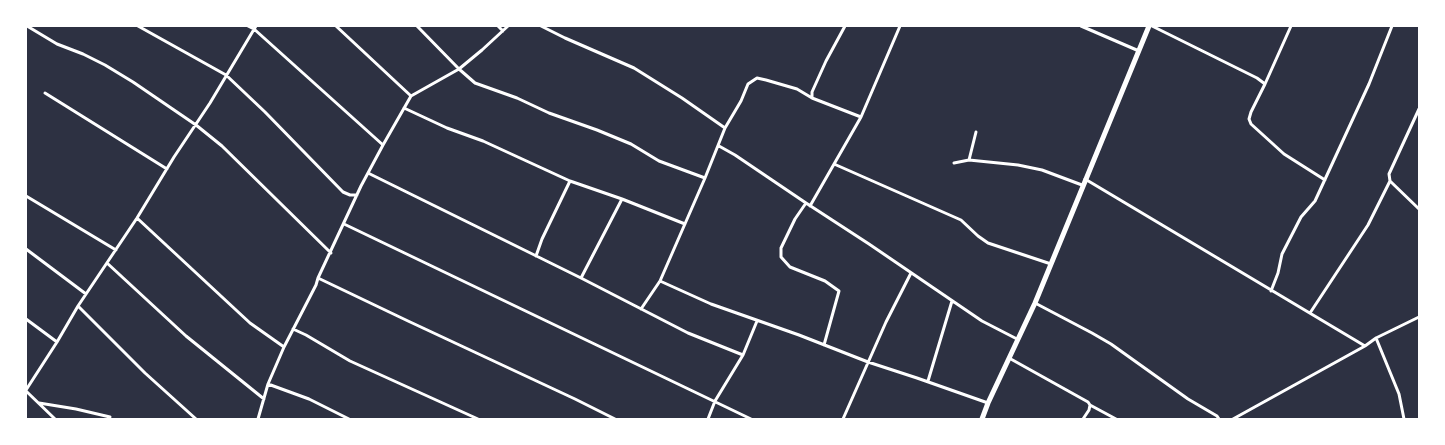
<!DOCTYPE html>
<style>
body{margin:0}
#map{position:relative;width:1445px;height:445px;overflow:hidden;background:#2d3142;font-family:Arial,sans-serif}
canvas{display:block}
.frame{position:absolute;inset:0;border:27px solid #fff;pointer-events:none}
</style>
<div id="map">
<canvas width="1445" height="445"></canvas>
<div class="frame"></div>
</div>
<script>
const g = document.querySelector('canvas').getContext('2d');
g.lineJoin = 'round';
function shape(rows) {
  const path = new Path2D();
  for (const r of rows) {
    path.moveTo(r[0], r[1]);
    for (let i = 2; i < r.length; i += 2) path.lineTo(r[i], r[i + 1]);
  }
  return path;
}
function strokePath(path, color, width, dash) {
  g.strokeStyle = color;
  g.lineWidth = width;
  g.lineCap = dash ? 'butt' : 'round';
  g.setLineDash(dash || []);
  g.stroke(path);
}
const minor = shape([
 [27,26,57,44,83,54,105,65,133,82,196,125,222,146,331,253],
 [138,26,226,75,265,112,343,192,350,195,357,195],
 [248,26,254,29,383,145],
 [336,26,411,96],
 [417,26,459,69,475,83,517,98,549,113,597,130,631,144,659,161,705,178],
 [498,26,503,31],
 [541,26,565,38,634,68,682,98,725,128],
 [1081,26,1139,51],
 [1152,26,1257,78,1265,84,1251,112,1249,119,1251,124,1284,154,1325,180],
 [1265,84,1291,26],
 [45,93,167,169],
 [812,98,812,92,826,61,845,26],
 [404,108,447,128,483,141,570,181,622,199,685,224],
 [1419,109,1389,174,1390,181,1419,209],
 [719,146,735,155,806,203,869,244,982,321,1017,339],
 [969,160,976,132],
 [954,163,969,160,1018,165,1042,170,1082,185],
 [834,164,961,220,978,236,988,243,1051,264],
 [368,173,581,278,688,333,743,355],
 [1085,179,1365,346],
 [26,196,116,250],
 [806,203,795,219,781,248,781,257,790,267,825,281,839,291,824,345],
 [810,206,861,117,900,26],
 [137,218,250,323,284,347],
 [344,224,751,419],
 [26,249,86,294],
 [536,256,542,239,570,181],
 [107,263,186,336,264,399],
 [318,278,361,186,383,145,411,96,459,69,482,50,508,26],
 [581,278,622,199],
 [660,281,711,304,799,335,868,362,917,378,988,403],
 [1271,291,1278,273,1282,254,1301,217,1315,201,1369,84,1392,26],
 [1035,303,1092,333,1111,344,1188,399,1217,416,1219,419],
 [78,306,145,373,196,419],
 [641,309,660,281,705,178,725,128,741,101,748,84,757,78,766,80,797,89,812,98,861,117],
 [1310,313,1368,225,1390,181],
 [26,319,57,342],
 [293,329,306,335,350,361,478,419],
 [1376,338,1399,394,1404,419],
 [1009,358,1088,402,1090,405,1089,410,1083,419],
 [928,381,952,301],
 [268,384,309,399,349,419],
 [26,390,57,342,78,306,137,218,174,157,210,103,256,26],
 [26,391,55,419],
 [39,403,76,409,110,417],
 [1090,405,1116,419],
 [258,419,268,384,284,347,316,285,318,278,408,321,575,399,615,419],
 [708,419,715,401,743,355,757,321],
 [843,419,886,322,911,273],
 [1233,419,1365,346,1376,338,1419,317]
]);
const primary = shape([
 [982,419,988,403,1035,303,1149,26]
]);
strokePath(minor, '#fff', 3);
strokePath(primary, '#fff', 5);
</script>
